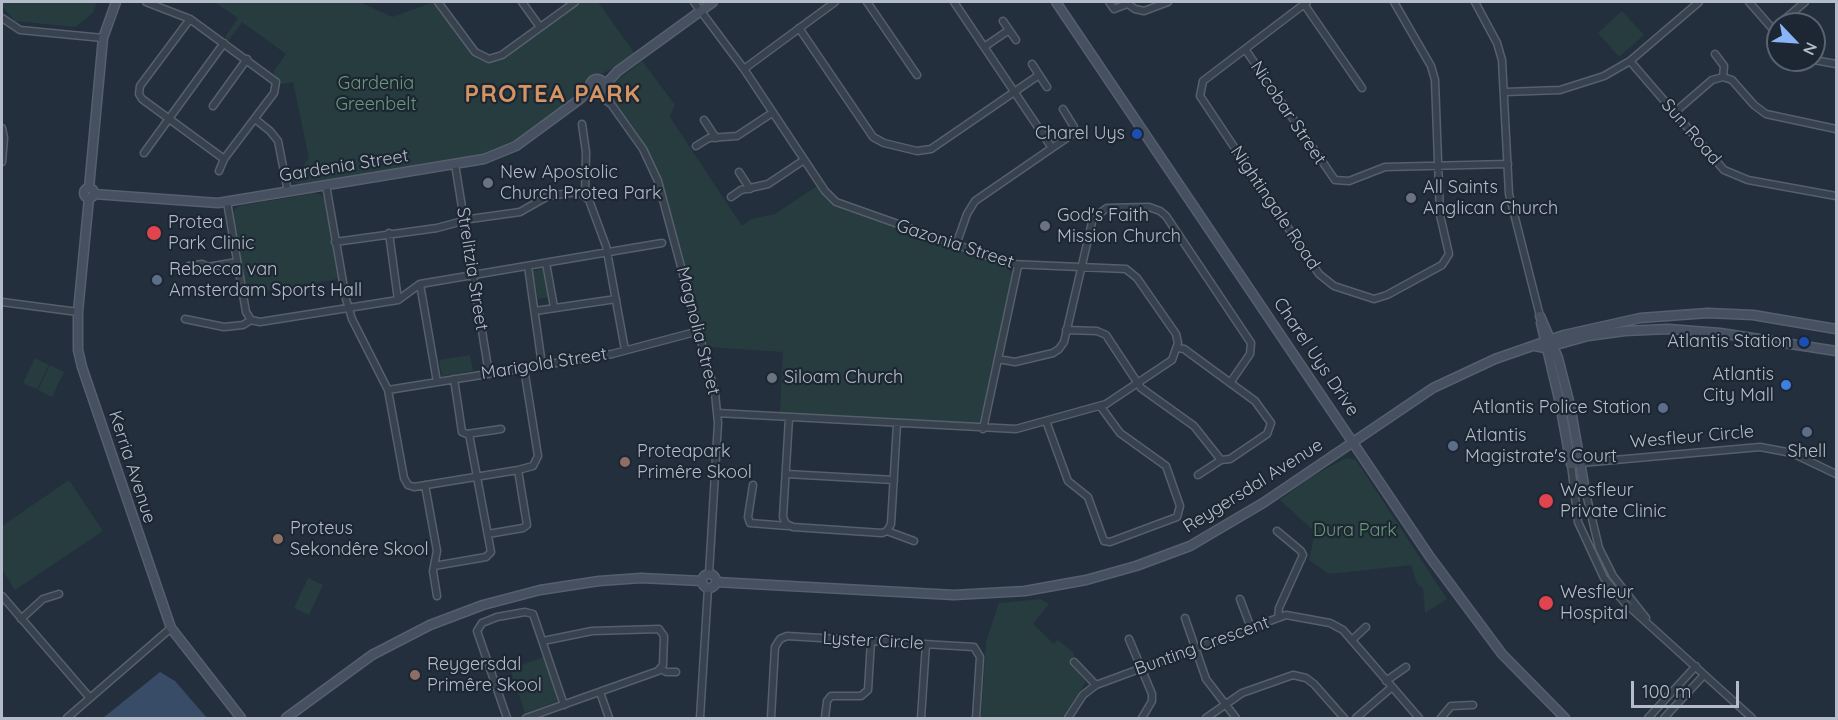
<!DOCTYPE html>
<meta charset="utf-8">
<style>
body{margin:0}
#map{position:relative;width:1838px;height:720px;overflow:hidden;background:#242f3e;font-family:Quicksand,sans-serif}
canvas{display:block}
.frame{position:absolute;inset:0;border:3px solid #b4bcc9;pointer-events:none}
.north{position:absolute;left:1766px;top:12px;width:60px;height:60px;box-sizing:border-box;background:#1d2633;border:2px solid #59626f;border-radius:50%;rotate:115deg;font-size:16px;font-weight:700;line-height:24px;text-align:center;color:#b4bcc9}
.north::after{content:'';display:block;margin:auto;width:21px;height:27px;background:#8ab4f8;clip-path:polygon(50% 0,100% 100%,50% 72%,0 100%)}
.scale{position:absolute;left:1631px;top:681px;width:108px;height:27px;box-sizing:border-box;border:3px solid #b4bcc9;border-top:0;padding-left:8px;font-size:18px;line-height:21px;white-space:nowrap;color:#b4bcc9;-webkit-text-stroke:4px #1d2633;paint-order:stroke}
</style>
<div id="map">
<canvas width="1838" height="720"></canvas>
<div class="frame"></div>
<div class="north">N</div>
<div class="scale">100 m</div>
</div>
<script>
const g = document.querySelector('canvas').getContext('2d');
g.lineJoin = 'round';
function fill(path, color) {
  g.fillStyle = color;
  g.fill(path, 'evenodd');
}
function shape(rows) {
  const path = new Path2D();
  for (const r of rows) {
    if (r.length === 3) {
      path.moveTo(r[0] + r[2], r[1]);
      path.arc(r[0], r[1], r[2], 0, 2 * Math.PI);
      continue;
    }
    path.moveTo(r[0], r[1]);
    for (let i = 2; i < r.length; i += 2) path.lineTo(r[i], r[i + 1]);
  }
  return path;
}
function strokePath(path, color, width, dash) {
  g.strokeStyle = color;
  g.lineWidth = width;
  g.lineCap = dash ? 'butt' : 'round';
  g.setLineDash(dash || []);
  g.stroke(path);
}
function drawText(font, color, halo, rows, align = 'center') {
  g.font = font + ' Quicksand,sans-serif';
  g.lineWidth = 4.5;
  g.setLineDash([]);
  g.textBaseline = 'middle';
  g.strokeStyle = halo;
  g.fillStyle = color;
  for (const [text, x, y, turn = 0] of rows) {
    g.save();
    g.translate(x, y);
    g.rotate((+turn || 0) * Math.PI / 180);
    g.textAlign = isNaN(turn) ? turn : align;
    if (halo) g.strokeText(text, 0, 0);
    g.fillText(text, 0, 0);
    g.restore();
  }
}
const green = shape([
 [2,2,97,2,93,13,75,27,15,21,2,6],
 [214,2,360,2,392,17,434,2,472,53,480,59,490,62,506,57,581,2,598,2,635,54,618,66,591,79,570,101,507,147,483,155,300,185,291,180,288,165,299,172,309,158,293,82,281,84,273,72,286,54,242,22,229,40,225,37,238,18],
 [1622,11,1644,35,1619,57,1598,33],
 [642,61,675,105,670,117,742,226,751,219,775,214,817,186,826,199,839,208,1008,266,1013,277,980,422,974,425,780,413,783,352,708,347,661,178,644,145,611,98,614,83],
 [315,193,321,195,325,201,338,279,246,294,233,216,235,209,239,206],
 [543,269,548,297,538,299,533,271],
 [470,355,473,371,442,376,439,360],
 [35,358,49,365,37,389,23,383],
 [50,365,64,372,52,397,38,390],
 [1346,458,1356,460,1447,599,1425,613,1423,588,1417,584,1411,565,1329,574,1309,560,1315,532,1280,500,1311,477],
 [69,480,103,531,15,590,2,569,2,526],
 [308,578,323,585,309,615,294,608],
 [1041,599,1049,604,1033,624,1054,644,1058,640,1074,653,1072,661,1074,668,1086,682,1062,718,981,718,986,642,999,603],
 [544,657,558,701,525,713,510,669]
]);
const water = shape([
 [160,672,175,681,207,718,103,718]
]);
const street = shape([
 [146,2,190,19,276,82,274,93,224,159,219,171],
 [438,2,475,52,489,59,502,55,575,2],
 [522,2,540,27],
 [694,2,744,69,825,191,836,202,1011,264,1126,269,1137,278,1176,334,1178,343,1172,360,1106,404,1016,429,717,413],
 [867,2,917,75],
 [954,2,1052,148,975,201,967,214,956,245],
 [1109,2,1114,9,1127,4],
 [1125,2,1135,9,1144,11,1168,2],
 [1307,2,1203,81,1200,96,1319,274,1334,286,1374,299,1387,295,1442,265,1449,254,1440,215,1435,80,1431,66,1394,2],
 [1475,2,1497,43,1502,60,1509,194,1540,316],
 [1749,2,1778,35],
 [1304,4,1362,88],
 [2,18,20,30,103,38],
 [190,19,140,86,139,94,142,99,224,159],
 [1003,21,1016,40],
 [1779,24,1805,2],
 [799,28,873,137,884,143,917,151,931,149,1039,75],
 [984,47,1009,30],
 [1245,49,1335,180,1349,181,1385,167,1508,164],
 [1715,54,1724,66,1723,77],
 [1814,60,1836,64],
 [1630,61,1724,170,1748,180,1836,196],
 [1032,64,1047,87],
 [744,69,835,2],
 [604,89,611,104,643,149,658,181,715,393,718,423,709,574],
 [1505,92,1560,90,1604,76,1630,61,1699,2],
 [596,93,611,104],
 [213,106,247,59],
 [1675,112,1712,80,1723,77,1732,80,1754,105,1766,114,1836,129],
 [255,119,270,131,278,141,288,192],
 [704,120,716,138],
 [582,124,586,152,585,195],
 [2,128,4,138,2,162],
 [696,146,709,138,737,136,772,113],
 [1052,148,1074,133,1074,127,1063,109],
 [144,153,224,43],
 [455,164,489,374],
 [739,172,750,189],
 [326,185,346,299,352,319,388,390,612,354,699,331],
 [731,197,741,190,768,184,804,160],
 [227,202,246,312,251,320],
 [389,233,398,300],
 [335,242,437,228,470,219,520,212,548,196,579,192,589,200,606,246,625,350],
 [546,263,554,307],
 [189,266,202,264,208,267,237,262],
 [528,266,542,365],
 [420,284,437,382],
 [2,302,78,312],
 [535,311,616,299],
 [185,319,224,327,243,325,251,320],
 [251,320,260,322,398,300,420,284,662,243],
 [1066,330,1097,331,1106,335,1141,388,1194,426,1221,460],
 [1178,348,1184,349,1255,401,1271,423,1267,434,1230,459,1221,460,1198,475],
 [998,359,1015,362,1053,353,1059,349,1064,342,1093,218,1107,208,1149,207,1160,211,1166,216,1251,343,1250,354,1230,383],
 [454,379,462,432,467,434,501,429],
 [388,390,404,478,408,485,414,487,518,470,533,466,538,456,524,368],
 [789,418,783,517,786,524,793,527,882,533,887,531,891,524,897,424],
 [1046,421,1068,481,1088,497,1104,541,1110,542,1177,517,1180,506,1166,466,1120,433,1101,407],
 [983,429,1018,266],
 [1581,463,1760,447,1792,453,1836,474],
 [1571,464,1578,522,1604,578,1625,603,1752,718],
 [786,474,894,480],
 [425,485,437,551,433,571,437,596],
 [753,485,748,517,750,523,788,526],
 [1584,485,1599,548,1613,576,1646,618],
 [887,531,914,541],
 [1277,531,1301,551,1303,555,1279,608,1278,618],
 [488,534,523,528,527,525,518,470],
 [434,566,486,557,491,552,469,434],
 [2,596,90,698],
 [1240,599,1251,628],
 [1185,618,1206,679,1236,718],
 [21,619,43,599,59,594],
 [1129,639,1152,694,1152,701,1142,718],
 [1352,640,1366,627],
 [1074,662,1096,685],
 [661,669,666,672,676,672],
 [1386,681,1406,667],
 [600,692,609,718],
 [67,718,171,628],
 [507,718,477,631,482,623,497,617,525,612,533,614,564,705],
 [526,718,658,671,663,665,664,636,659,629,592,631,543,641],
 [700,718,708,588],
 [771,718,775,647,780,639,787,636,974,647,980,657,976,718],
 [825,718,827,701,831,696,861,696,868,690,871,641],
 [921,718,926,644],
 [1068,718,1083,695,1096,685,1286,615,1330,623,1343,630,1419,718],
 [1206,718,1242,693,1293,675,1306,678,1314,684,1344,718],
 [1356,718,1392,687],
 [1441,718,1451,706,1473,705],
 [1648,718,1696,666],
 [1664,718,1704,675]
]);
const secondary = shape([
 [1056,2,1430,557,1502,654,1565,718],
 [597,86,7],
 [604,86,618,71,713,2],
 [89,193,5],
 [89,188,103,38,116,2],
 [94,194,218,203,484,159,516,146,580,99,591,88],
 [89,198,78,312,78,350,82,367,171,628,241,718],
 [1540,316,1558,358,1570,405,1584,485],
 [1541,323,1559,399,1571,464,1581,463],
 [1535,346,1545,348,1588,336,1625,331,1668,329,1720,333,1836,351],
 [709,581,7],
 [716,582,954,595,1025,591,1086,580,1136,566,1190,546,1263,503,1433,388,1495,359,1564,335,1640,318,1708,313,1753,315,1836,329],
 [286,718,372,655,430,625,483,605,540,590,599,581,641,578,702,581]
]);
const markers = [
 [1137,134,6,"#1a4fb4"],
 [488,183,6,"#6b7280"],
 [1411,198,6,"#6b7280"],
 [1045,226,6,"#6b7280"],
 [154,233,8,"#e0444e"],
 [157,280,6,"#5c6f8a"],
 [1804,342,6,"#1a4fb4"],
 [772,378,6,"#6b7280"],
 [1786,385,6,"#3f7fe0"],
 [1663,408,6,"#5c6f8a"],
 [1807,432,6,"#5c6f8a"],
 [1453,446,6,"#5c6f8a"],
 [625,462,6,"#8d6e63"],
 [1546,501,8,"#e0444e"],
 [278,539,6,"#8d6e63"],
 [1546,603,8,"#e0444e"],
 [415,675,6,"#8d6e63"]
];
const parkNames = [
 ["Gardenia",376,84],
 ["Greenbelt",376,105],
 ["Dura Park",1355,531]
];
const streetNames = [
 ["Nicobar Street",1288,113,56],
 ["Sun Road",1691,132,49],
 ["Gardenia Street",344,166,-9],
 ["Nightingale Road",1275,208,56],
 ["Gazonia Street",955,244,18],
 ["Strelitzia Street",472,269,81],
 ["Magnolia Street",698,331,76],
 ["Charel Uys Drive",1316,357,56],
 ["Marigold Street",544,364,-9],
 ["Wesfleur Circle",1692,437,-5],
 ["Kerria Avenue",132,467,72],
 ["Reygersdal Avenue",1253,486,-32],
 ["Lyster Circle",873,641,3],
 ["Bunting Crescent",1202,646,-20]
];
const poiNames = [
 ["Charel Uys",1125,134,"right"],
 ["New Apostolic",500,173],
 ["Church Protea Park",500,194],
 ["All Saints",1423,188],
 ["Anglican Church",1423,209],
 ["God's Faith",1057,216],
 ["Mission Church",1057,237],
 ["Protea",168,223],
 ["Park Clinic",168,244],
 ["Rebecca van",169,270],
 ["Amsterdam Sports Hall",169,291],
 ["Atlantis Station",1792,342,"right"],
 ["Atlantis",1774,375,"right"],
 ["City Mall",1774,396,"right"],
 ["Siloam Church",784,378],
 ["Atlantis Police Station",1651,408,"right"],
 ["Atlantis",1465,436],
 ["Magistrate's Court",1465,457],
 ["Proteapark",637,452],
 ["Primêre Skool",637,473],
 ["Shell",1807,452,"center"],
 ["Wesfleur",1560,491],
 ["Private Clinic",1560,512],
 ["Proteus",290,529],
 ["Sekondêre Skool",290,550],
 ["Wesfleur",1560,593],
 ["Hospital",1560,614],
 ["Reygersdal",427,665],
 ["Primêre Skool",427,686]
];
const districtNames = [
 ["PROTEA PARK",553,95]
];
fill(green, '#263c3f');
fill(water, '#394c67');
strokePath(street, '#565f6c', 9);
strokePath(secondary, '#565f6c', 11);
strokePath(street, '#38414e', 6);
strokePath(secondary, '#465061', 8);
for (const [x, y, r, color] of markers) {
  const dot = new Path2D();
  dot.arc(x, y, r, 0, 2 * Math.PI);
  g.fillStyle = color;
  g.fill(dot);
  strokePath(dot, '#1d2633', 2);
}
drawText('18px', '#6b9a76', '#1d2633', parkNames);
drawText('18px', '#b4bcc9', '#1d2633', streetNames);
drawText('18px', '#b4bcc9', '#1d2633', poiNames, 'left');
g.letterSpacing = '1.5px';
drawText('bold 24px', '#d59563', '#1d2633', districtNames);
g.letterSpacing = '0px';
</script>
